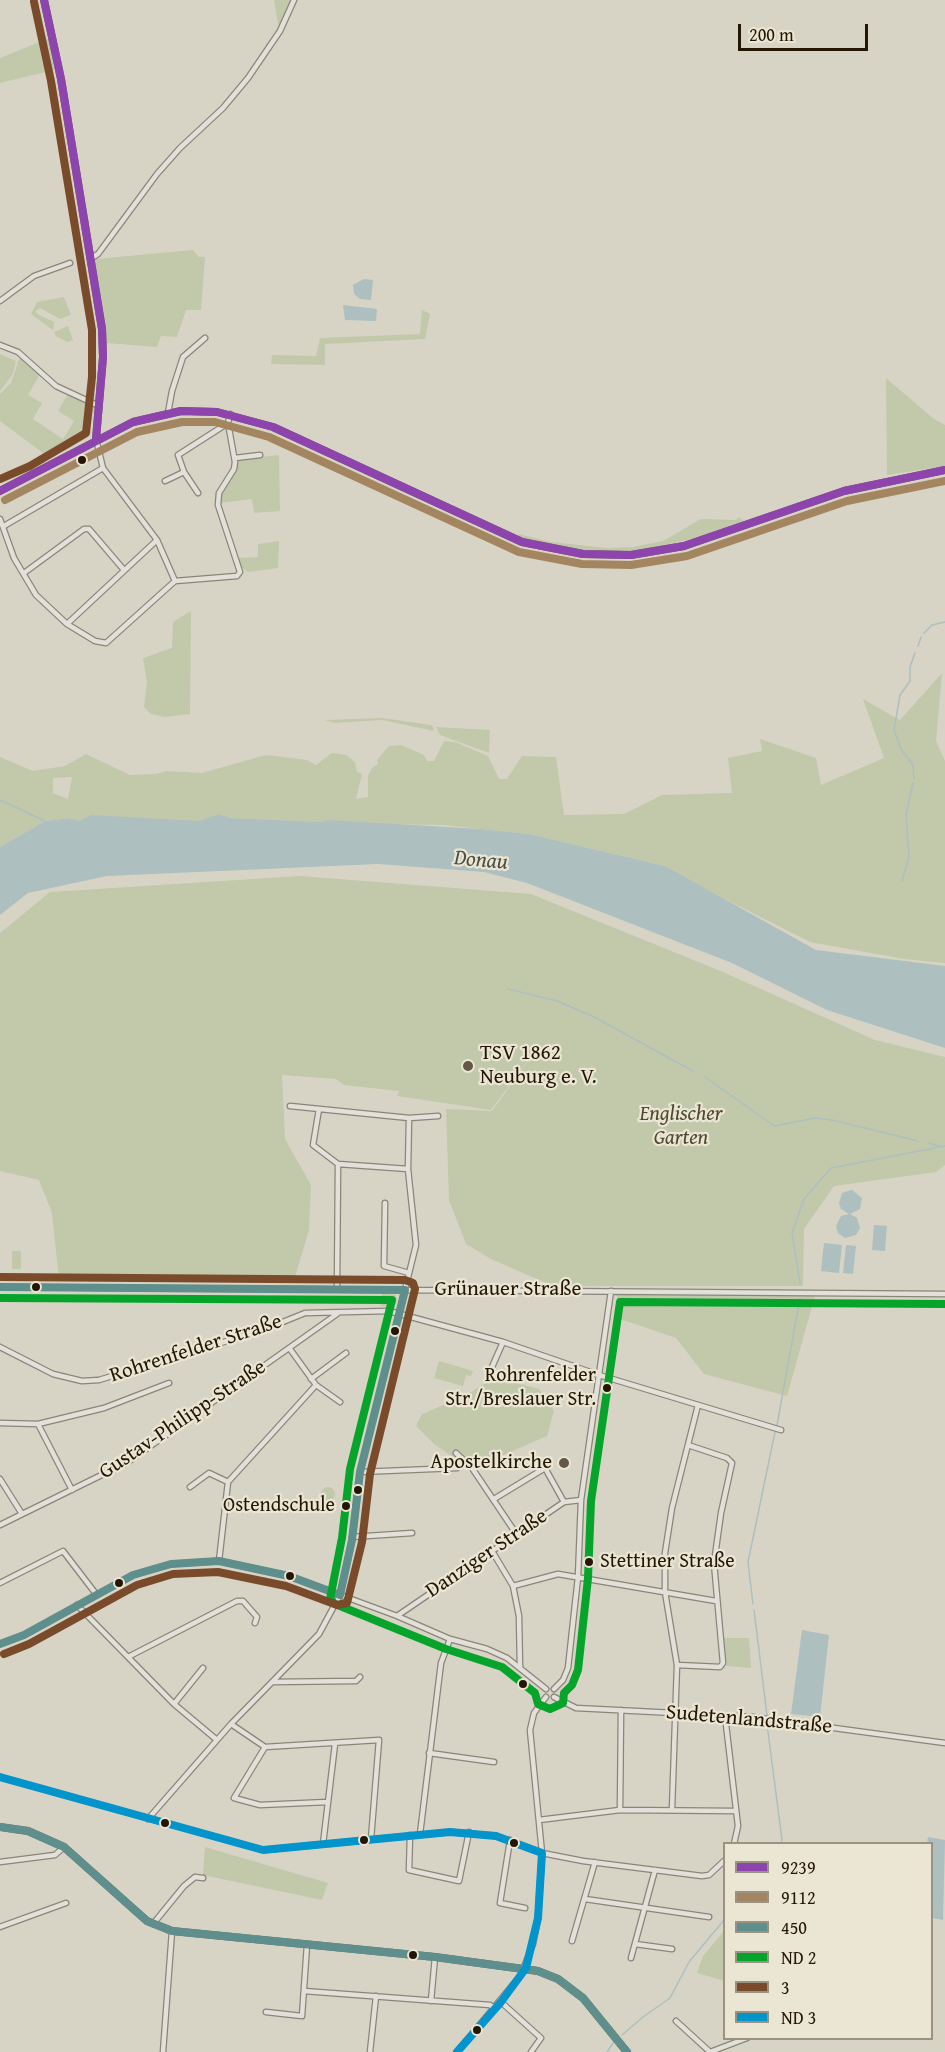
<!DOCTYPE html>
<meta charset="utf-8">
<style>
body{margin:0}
#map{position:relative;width:945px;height:2052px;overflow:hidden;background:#d8d4c5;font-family:"Gentium Book Plus",serif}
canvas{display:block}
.legend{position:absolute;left:723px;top:1842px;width:210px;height:198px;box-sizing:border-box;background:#ebe6d4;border:2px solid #9b9381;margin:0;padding:8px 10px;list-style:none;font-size:18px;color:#241604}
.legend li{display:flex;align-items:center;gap:12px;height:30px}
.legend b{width:30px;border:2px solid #9b9381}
.scale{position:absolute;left:738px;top:24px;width:130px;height:27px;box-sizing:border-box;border:3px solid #241604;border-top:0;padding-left:8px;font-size:18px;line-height:21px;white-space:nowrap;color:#241604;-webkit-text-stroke:4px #ebe6d4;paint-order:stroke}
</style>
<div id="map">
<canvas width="945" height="2052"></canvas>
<ul class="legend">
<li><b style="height:8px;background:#8e44ad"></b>9239</li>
<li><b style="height:8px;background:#a3855f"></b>9112</li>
<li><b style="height:8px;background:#5f8f8d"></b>450</li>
<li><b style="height:8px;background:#07a42c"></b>ND 2</li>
<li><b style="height:8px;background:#7a4b2a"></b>3</li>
<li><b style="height:8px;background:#0394cc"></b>ND 3</li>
</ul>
<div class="scale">200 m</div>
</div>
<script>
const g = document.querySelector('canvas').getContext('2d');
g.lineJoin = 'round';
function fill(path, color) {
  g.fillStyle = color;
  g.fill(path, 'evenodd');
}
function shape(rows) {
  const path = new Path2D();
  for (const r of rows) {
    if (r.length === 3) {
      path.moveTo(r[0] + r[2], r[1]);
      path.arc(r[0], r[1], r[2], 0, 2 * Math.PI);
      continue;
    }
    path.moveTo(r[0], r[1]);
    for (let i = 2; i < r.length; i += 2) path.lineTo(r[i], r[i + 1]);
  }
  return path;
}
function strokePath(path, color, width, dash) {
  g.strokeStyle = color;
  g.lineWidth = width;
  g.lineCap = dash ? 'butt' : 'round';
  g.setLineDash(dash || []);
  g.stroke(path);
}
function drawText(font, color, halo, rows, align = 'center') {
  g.font = font + ' "Gentium Book Plus",serif';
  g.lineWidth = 4.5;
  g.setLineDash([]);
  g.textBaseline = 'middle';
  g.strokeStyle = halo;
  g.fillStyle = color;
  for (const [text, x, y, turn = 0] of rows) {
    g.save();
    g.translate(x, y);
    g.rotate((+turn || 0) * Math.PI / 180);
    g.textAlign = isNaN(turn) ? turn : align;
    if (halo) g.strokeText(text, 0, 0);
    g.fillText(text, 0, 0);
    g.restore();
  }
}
const green = shape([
 [274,0,293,0,279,29],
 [49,38,54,70,0,83,0,58],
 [193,250,199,257,205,257,201,310,186,310,177,337,161,336,157,347,106,343,94,263,96,259],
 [64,297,71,315,60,319,40,308,36,311,37,314,54,322,53,330,31,314,37,302],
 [422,310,430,314,425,339,325,344,325,365,271,364,272,355,316,356,320,338,420,334],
 [68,326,73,340,67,342,56,336,54,332],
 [0,354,16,361,13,374,0,391],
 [20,356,40,374,28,395,42,403,33,419,63,439,74,421,58,411,68,394,95,407,87,438,67,450,47,456,0,421,0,394,11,383],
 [886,378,934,419,945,425,945,466,887,475],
 [279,455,280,511,254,513,252,499,220,503,220,496,235,470,237,460],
 [739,517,744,521,704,536,639,551,582,550,518,537,519,534,551,542,607,548,633,547,663,541,701,519,736,520],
 [279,541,278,568,248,572,240,566,238,558,258,557,258,544],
 [191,611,190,714,165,717,151,714,144,707,147,682,143,658,172,648,173,622],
 [942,673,936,741,945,761,945,963,904,959,810,942,693,883,665,866,529,834,443,825,376,824,328,820,322,822,231,818,219,814,199,821,78,821,69,818,45,821,0,847,0,757,33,771,65,766,86,754,130,775,156,774,166,771,202,773,266,755,307,760,316,765,332,753,346,755,355,762,357,772,362,774,356,799,368,797,368,776,372,768,378,764,377,760,389,746,401,745,424,755,427,761,434,761,444,741,455,742,488,756,499,779,507,779,522,756,556,757,564,815,624,814,662,795,732,793,728,758,762,751,760,739,816,758,821,785,884,758,863,699,900,720],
 [72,777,68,799,53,793,53,778],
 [382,718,432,725,434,731,382,720,335,723,325,720],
 [436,727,490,730,489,753,440,735],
 [300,876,531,894,723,972,875,1040,945,1057,945,1165,936,1172,834,1186,804,1229,803,1286,553,1286,491,1259,466,1244,449,1200,446,1109,492,1111,539,1046,491,1110,397,1096,401,1087,399,1091,344,1085,336,1079,282,1075,285,1139,311,1185,309,1230,294,1280,59,1279,52,1213,39,1180,0,1171,0,933,50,892],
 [12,1251,21,1251,21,1269,12,1269],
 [382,1293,396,1295,397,1303,392,1307,381,1306],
 [617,1294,815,1296,787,1396,704,1374,676,1338,617,1318],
 [439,1361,473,1371,471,1376,466,1375,463,1386,434,1378],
 [501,1379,539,1389,554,1411,547,1436,490,1461,460,1462,434,1444,416,1426,422,1414,465,1396,484,1384],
 [328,1494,7],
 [724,1638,749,1638,751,1668,727,1666],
 [205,1847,328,1883,322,1900,203,1875],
 [724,1931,724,1981,697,1973,703,1956]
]);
const water = shape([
 [364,279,373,280,371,300,360,299,354,294,353,285],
 [343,305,377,309,376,321,345,320],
 [219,814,231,818,322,822,328,820,481,829,529,834,665,866,816,950,945,966,945,1048,827,1010,732,963,527,883,484,872,378,864,107,876,28,893,0,915,0,847,45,821,69,818,79,821,91,815,199,821],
 [852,1190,862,1198,860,1209,850,1214,857,1218,860,1228,856,1235,845,1238,838,1233,836,1226,841,1216,849,1214,841,1209,839,1203,842,1193],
 [874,1225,887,1226,885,1251,872,1250],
 [824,1243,842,1245,839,1273,821,1271],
 [846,1245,856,1246,853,1274,843,1273],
 [802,1630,829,1635,820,1717,791,1714],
 [928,1837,945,1840,943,1920,932,1918,932,1844,927,1843]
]);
const stream = shape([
 [924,633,932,625,945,622],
 [918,646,921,637],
 [914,779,913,765,901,749,894,730,900,695,910,681,910,667,915,653],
 [0,800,45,821],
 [902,881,909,857,906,814,913,783],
 [508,989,557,1001,594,1017,693,1071],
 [705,1077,774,1126,815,1118,832,1120,918,1141],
 [929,1143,939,1146],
 [800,1283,792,1233,804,1199,831,1168,945,1146],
 [777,1425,800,1298],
 [753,1604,748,1562,775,1432],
 [754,1610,767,1715],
 [767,1724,782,1840,780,1844],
 [622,2035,643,2017,670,1998,689,1962,724,1920],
 [607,2052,614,2042]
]);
const minor = shape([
 [90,259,98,254,157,174,180,148,223,108,248,78,280,31,294,0],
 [0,301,34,276,70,263],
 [0,345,18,352,56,386,99,406],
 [168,413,172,391,183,357,205,338],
 [96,439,103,468,157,540,175,581],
 [235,458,260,455],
 [165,481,184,472],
 [198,493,184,472,178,455,228,423],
 [0,519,14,558,36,595,67,624,95,641,106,643,175,581],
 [4,526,103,468],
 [24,573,84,529,89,529,124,570],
 [175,581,237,576,240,572,218,505,219,493,234,469,235,462,228,423,230,414],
 [67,624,157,540],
 [290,1106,409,1118,438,1116],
 [319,1109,313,1145,338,1164,408,1169],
 [385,1203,384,1266,409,1273],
 [0,1287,945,1294],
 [337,1288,338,1164],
 [0,1347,53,1374,82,1381,99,1380,263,1330,305,1313,389,1311,503,1342,599,1375,781,1430],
 [290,1349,316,1385,340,1402],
 [492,1367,503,1342],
 [311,1379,346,1353],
 [0,1423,38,1424,104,1408,169,1383],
 [38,1424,72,1490],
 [456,1453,472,1468,517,1535],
 [360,1472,457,1468],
 [0,1479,22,1514],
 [228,1482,316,1385],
 [190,1487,209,1473,228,1482,219,1561],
 [494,1499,545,1468,564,1502],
 [0,1525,128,1462,337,1314],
 [352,1537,412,1533],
 [492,1551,513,1586,519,1616,520,1668],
 [0,1583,63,1551,96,1594],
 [513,1586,558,1574,716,1601],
 [77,1605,174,1704,217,1740],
 [397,1616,564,1502,581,1500],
 [0,1644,24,1635,133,1575,171,1564,219,1561,289,1576,397,1616,450,1639,487,1649,507,1658,546,1689],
 [128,1657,237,1601,243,1601,257,1617,255,1623],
 [677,1665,720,1667,723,1663,714,1563,721,1513,732,1463,727,1458,688,1445],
 [272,1682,356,1681,360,1677],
 [554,1689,563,1680,568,1668,578,1577,581,1500,611,1291],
 [554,1697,576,1708,753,1717,945,1743],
 [174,1704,203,1668],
 [725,1716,738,1826,734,1844],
 [231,1724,265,1747,379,1740,371,1839],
 [265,1747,234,1798,260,1805,327,1802],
 [429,1753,494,1762],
 [0,1777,263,1850,450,1832,496,1836,542,1853,583,1861,702,1876,709,1875,724,1861],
 [672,1809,677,1665,665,1592,665,1553,672,1508,698,1405],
 [620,1810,621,1710],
 [148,1819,231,1724,319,1634,340,1595,352,1540,360,1472,416,1245,408,1169,409,1118],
 [539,1820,620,1810,736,1811],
 [420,1834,441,1663,450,1639],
 [410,1835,409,1870,459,1881,469,1832],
 [510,1840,500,1903,525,1908],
 [323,1844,335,1744],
 [0,1862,55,1855,64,1847],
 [585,1899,709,1917],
 [153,1924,184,1886,195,1877,203,1878],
 [0,1927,66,1903],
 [572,1941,595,1862],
 [635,1944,672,1949],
 [631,1958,655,1870],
 [304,1991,490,2005,495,2009],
 [431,2001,435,1957],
 [501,2002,541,2038,531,2052],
 [266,2012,302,2016,307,1945],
 [676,2021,710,2052],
 [163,2052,172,1931],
 [370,2052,376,1996],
 [457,2052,521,1975,533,1944,538,1918,542,1853,530,1730,534,1713,546,1697],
 [710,2052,747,2038]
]);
const major = shape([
 [44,0,61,79,102,329,103,357,96,439],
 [0,491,133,422,181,411,217,412,273,427,522,542,583,554,631,555,684,546,844,491,945,470],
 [0,1827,28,1831,64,1847,147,1921,172,1931,435,1957,538,1971,558,1979,583,1998,627,2052]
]);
const bus1 = shape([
 [44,0,61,79,102,329,103,357,96,439],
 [0,491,133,422,181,411,217,412,273,427,522,542,583,554,631,555,684,546,844,491,945,470]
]);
const bus2 = shape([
 [5,500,137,432,182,422,215,422,269,437,519,552,582,564,631,565,687,556,847,501,945,481]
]);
const bus3 = shape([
 [0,1287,405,1290,360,1472,352,1540,340,1595,289,1576,219,1561,171,1564,133,1575,24,1635,0,1644],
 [0,1827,28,1831,64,1847,147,1921,172,1931,435,1957,538,1971,558,1979,583,1998,627,2052]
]);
const bus4 = shape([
 [0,1298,392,1300,350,1469,342,1538,330,1599,335,1604,446,1649,502,1667,535,1693,538,1704,550,1709,563,1703,564,1693,572,1685,578,1670,588,1578,591,1501,620,1302,945,1304]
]);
const bus5 = shape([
 [0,479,30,466,86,433,92,377,92,330,51,81,34,2],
 [0,1277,405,1280,413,1283,415,1289,370,1474,362,1542,347,1603,337,1605,286,1586,218,1572,173,1574,137,1585,29,1644,4,1654]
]);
const bus6 = shape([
 [0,1777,263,1850,450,1832,496,1836,542,1853,538,1918,526,1968,501,2002,457,2052]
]);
const markers = [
 [82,460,5,"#241604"],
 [468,1066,6,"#635848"],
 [36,1287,5,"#241604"],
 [395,1331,5,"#241604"],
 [607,1388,5,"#241604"],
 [564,1463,6,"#635848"],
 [358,1490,5,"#241604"],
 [346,1506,5,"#241604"],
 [589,1562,5,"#241604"],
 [290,1576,5,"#241604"],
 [119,1583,5,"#241604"],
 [523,1684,5,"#241604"],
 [165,1823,5,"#241604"],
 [364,1840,5,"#241604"],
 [514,1843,5,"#241604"],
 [413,1955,5,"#241604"],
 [477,2030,5,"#241604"]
];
const busNames = [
 ["Rohrenfelder",596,1376],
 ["Str./Breslauer Str.",596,1400],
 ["Ostendschule",335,1506],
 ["Stettiner Straße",600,1562,"left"]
];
const poiNames = [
 ["TSV 1862",480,1054],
 ["Neuburg e. V.",480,1078],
 ["Apostelkirche",552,1463,"right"]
];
const parkNames = [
 ["Englischer",681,1115],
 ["Garten",681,1139]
];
const streetNames = [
 ["Grünauer Straße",508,1290],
 ["Rohrenfelder Straße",196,1349,-18],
 ["Gustav-Philipp-Straße",183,1420,-34],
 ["Danziger Straße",487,1554,-34],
 ["Sudetenlandstraße",749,1720,5]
];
const waterNames = [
 ["Donau",481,861,5]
];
fill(green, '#c2c8aa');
fill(water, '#adbfbf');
strokePath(stream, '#adbfbf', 1.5);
strokePath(minor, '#89857a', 7);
strokePath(major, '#706b60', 8);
strokePath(minor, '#e2e0d8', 4.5);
strokePath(major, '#d6d0c3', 6);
strokePath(bus1, '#8e44ad', 8);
strokePath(bus2, '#a3855f', 8);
strokePath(bus3, '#5f8f8d', 8);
strokePath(bus4, '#07a42c', 8);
strokePath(bus5, '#7a4b2a', 8);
strokePath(bus6, '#0394cc', 8);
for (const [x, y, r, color] of markers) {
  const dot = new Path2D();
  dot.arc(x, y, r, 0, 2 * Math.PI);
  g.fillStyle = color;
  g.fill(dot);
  strokePath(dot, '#ebe6d4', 2);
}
drawText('20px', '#241604', '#ebe6d4', busNames, 'right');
drawText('21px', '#241604', '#ebe6d4', poiNames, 'left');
drawText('italic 21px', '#4e492f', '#ebe6d4', parkNames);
drawText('21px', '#241604', '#ebe6d4', streetNames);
drawText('italic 22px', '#4d4e44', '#ebe6d4', waterNames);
</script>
